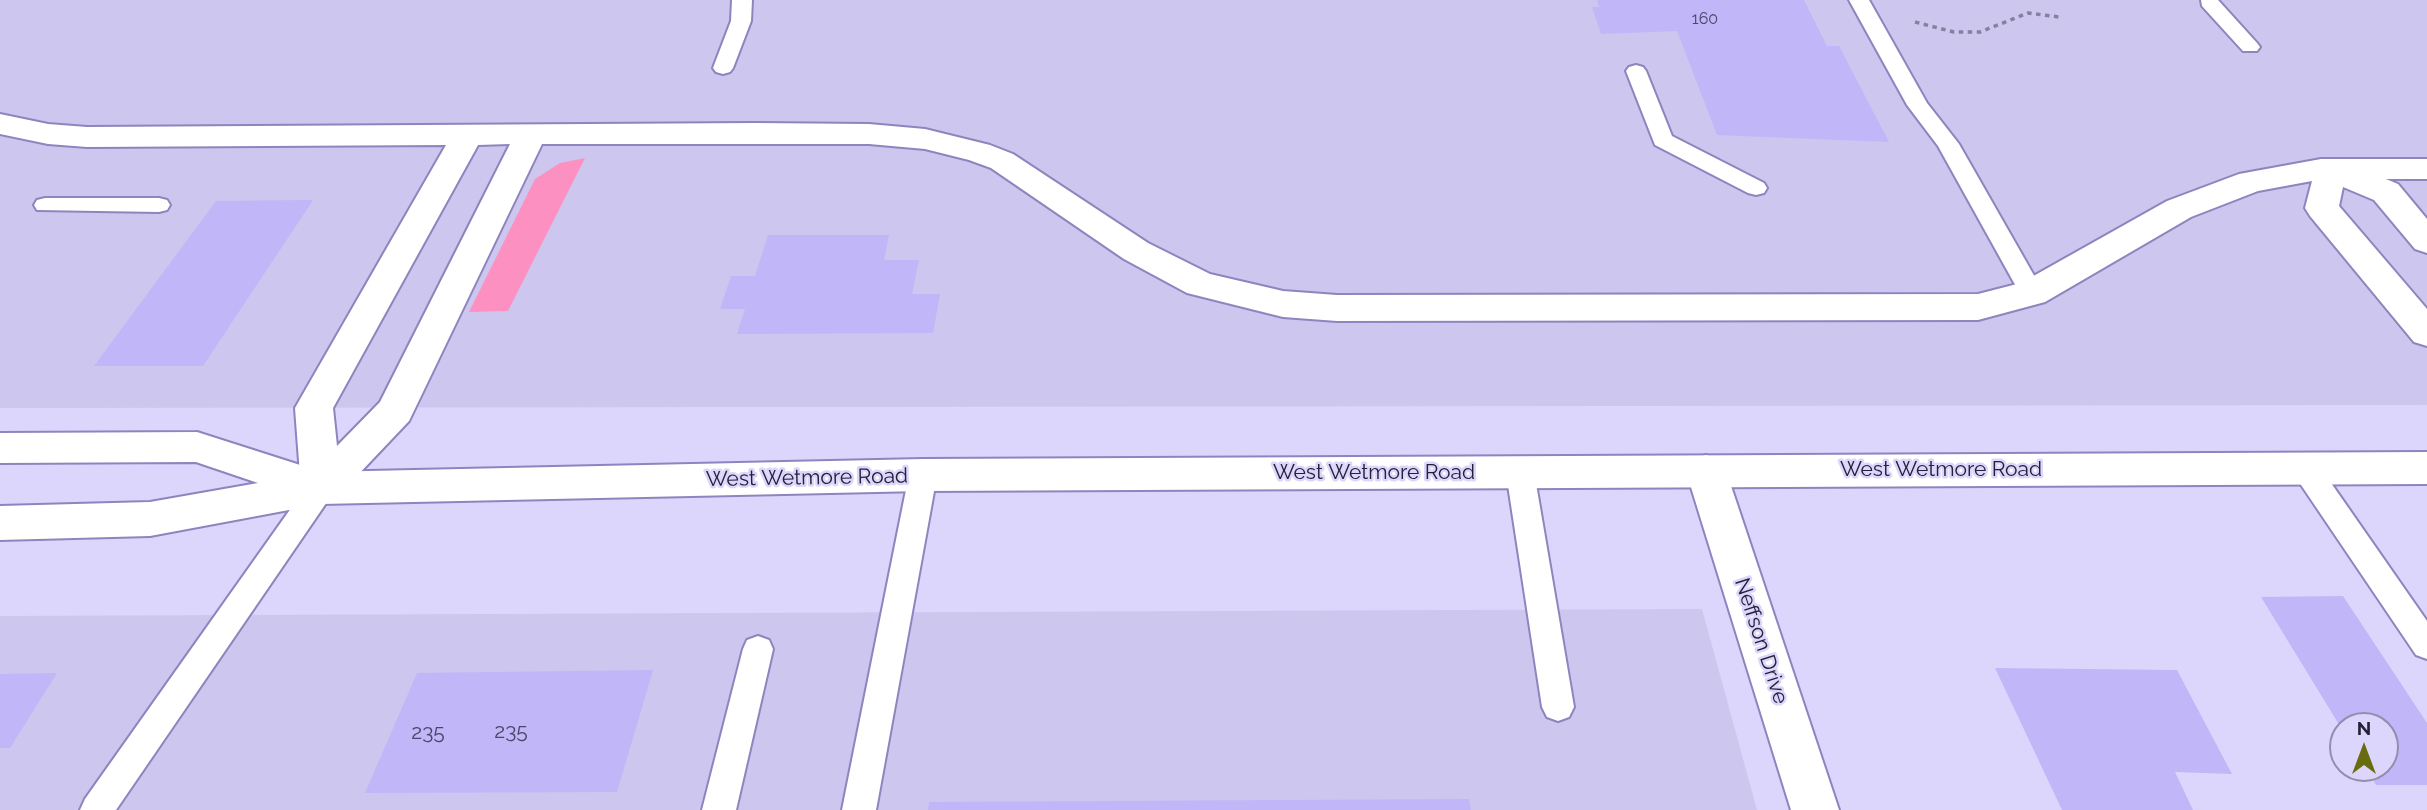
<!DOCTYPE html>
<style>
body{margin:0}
#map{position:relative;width:2427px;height:810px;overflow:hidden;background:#dcd6fc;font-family:Raleway,sans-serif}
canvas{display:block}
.north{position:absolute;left:2329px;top:712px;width:70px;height:70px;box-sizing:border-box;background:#dcd6fc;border:2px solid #938dae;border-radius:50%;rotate:0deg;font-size:19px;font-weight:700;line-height:28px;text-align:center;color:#252038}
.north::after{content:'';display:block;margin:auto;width:24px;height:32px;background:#686c0f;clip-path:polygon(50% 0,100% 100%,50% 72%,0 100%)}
</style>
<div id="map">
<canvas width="2427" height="810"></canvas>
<div class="north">N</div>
</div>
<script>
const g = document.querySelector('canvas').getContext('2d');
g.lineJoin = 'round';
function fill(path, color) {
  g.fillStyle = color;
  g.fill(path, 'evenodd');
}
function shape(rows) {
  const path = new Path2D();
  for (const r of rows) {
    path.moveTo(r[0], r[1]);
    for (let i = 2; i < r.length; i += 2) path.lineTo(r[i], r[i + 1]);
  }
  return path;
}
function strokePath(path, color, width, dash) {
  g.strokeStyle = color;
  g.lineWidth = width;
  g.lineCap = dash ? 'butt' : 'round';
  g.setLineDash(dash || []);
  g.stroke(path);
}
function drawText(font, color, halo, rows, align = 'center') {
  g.font = font + ' Raleway,sans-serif';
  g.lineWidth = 5;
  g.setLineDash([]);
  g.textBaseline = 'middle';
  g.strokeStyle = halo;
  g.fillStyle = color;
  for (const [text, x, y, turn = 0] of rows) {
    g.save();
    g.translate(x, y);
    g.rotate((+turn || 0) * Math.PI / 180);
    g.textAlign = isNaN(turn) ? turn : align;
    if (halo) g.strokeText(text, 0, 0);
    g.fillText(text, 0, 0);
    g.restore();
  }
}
const built = shape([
 [0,0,2427,0,2427,405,0,408],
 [1702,609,1757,810,0,810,0,616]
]);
const green = shape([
 [585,158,508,311,469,312,535,179,560,163]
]);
const building = shape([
 [1597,0,1804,0,1827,46,1839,46,1889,142,1717,135,1677,31,1601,34,1592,7,1599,7],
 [313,200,203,366,94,366,216,201],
 [768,235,889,235,884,260,919,260,912,294,940,294,933,333,737,334,745,309,720,309,731,276,755,276],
 [2343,596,2427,723,2427,785,2376,785,2366,768,2385,768,2385,726,2343,726,2343,731,2261,597],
 [1995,668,2177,670,2232,774,2175,772,2193,810,2062,810],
 [653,670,617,792,365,793,417,673],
 [57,673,10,748,0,748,0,674],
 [1469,799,1471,810,928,810,929,802]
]);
const path = shape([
 [1915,22,1954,32,1980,32,2028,13,2059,17]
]);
const lane = shape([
 [732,0,752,0,751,21,733,68,730,72,723,74,716,72,713,68,731,21,732,0],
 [1849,0,1869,0,1927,103,1959,144,2044,293,2041,299,2032,302,2023,299,1938,146,1907,105,1849,0],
 [2201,0,2218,0,2257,43,2260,47,2257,51,2243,51,2202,6,2201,0],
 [1636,65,1643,67,1646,71,1672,136,1764,183,1767,188,1764,193,1756,195,1748,193,1655,145,1626,71,1629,67,1636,65],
 [45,198,159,198,167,200,170,205,167,210,159,212,37,210,34,205,37,200,45,198],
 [2305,457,2315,460,2427,621,2427,659,2416,655,2295,476,2291,468,2295,460,2305,457],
 [1520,461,1530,464,1534,472,1574,707,1569,717,1558,721,1547,717,1542,707,1506,472,1510,464,1520,461],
 [923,464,933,467,937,475,876,810,842,810,909,475,913,467,923,464],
 [321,477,331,480,335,488,331,496,116,810,80,810,85,799,311,480,321,477],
 [758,636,769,640,773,649,736,810,702,810,743,649,747,640,758,636]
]);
const street = shape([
 [0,114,48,124,87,127,755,123,869,124,925,129,990,145,1013,154,1148,243,1210,274,1283,291,1337,295,1978,294,2021,283,2167,201,2239,174,2321,159,2427,159,2427,179,2386,179,2398,184,2427,219,2427,253,2415,249,2374,200,2343,187,2339,206,2427,309,2427,346,2414,342,2310,216,2305,208,2312,181,2258,191,2191,217,2045,302,1978,320,1337,321,1283,317,1187,293,1124,259,991,168,969,160,925,149,869,144,542,144,409,421,335,499,321,504,307,499,301,488,295,408,446,145,87,147,48,144,0,134,0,114],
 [510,144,380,402,337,446,333,408,478,145,510,144],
 [1706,455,1720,460,1726,471,1839,810,1791,810,1686,471,1692,460,1706,455]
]);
const secondary = shape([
 [197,432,322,472,923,459,2427,452,2427,484,923,491,321,504,150,536,0,540,0,506,150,502,258,483,196,462,0,463,0,433,197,432]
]);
const farNumbernames = [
 ["160",1705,19]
];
const streetNames = [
 ["West Wetmore Road",1941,470],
 ["West Wetmore Road",1374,473],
 ["West Wetmore Road",807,478,-1],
 ["Neffson Drive",1761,641,72]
];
const nearNumbernames = [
 ["235",511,732],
 ["235",428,733]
];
fill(built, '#cdc6ef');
fill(green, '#fc91c1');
fill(building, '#c1b6f8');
strokePath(lane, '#8e84be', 4);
strokePath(street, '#8e84be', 4);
strokePath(secondary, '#8e84be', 4);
strokePath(path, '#8680a0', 3.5, [4.5, 4.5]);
fill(lane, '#fff');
fill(street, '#fff');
fill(secondary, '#fff');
drawText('16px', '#4c4668', null, farNumbernames);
drawText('21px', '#252038', '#dcd6fc', streetNames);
drawText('21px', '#4c4668', null, nearNumbernames);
</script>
